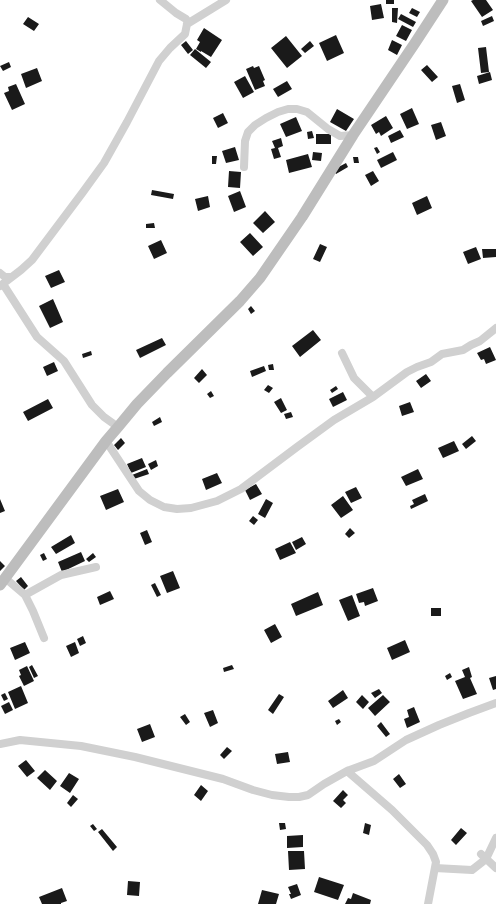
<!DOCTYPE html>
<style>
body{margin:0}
canvas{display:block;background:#fff}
</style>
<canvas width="496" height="904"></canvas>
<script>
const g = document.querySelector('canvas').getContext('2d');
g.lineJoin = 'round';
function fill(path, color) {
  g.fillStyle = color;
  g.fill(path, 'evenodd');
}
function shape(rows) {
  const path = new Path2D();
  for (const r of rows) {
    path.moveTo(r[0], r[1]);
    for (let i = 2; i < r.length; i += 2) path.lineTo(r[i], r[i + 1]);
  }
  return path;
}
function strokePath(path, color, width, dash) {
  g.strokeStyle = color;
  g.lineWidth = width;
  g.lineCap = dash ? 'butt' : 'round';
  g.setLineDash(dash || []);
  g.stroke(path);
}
const building = shape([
 [386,0,394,0,394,4,386,4],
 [473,0,486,0,493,10,482,17,471,1],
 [381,4,384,18,372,20,370,6],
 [392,8,398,8,397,23,392,22],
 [412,8,420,12,417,17,409,13],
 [401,14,416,22,413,27,398,19],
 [492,16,494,21,483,26,481,21],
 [28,17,39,24,34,31,23,24],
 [402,25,412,30,406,41,396,36],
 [204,28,222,40,211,57,201,51,201,52,196,49,200,42,197,40],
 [336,35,344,53,327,61,319,43],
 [286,36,302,56,287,68,271,48],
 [392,40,402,45,397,55,388,50],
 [186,41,193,50,188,54,181,45],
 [310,41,314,46,305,53,301,49],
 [486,47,489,72,481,73,478,48],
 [195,49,211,62,206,68,190,55],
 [9,62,11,67,3,71,0,66],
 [427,65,438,77,432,82,421,70],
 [253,66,254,68,259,66,265,80,263,81,265,86,255,90,246,69],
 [37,68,42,81,26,88,21,74],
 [490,72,492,80,479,84,477,76],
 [245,76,254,92,243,98,234,82],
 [287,81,292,89,278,97,273,89],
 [16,84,25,104,12,110,4,93,9,91,8,87],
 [460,84,465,100,457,103,452,86],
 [412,108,419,124,407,129,400,114],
 [337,109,354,119,346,131,330,122],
 [223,113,228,123,218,128,213,118],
 [386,116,393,128,381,136,379,132,376,134,371,125],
 [296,117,302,131,286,137,280,124],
 [441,122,446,136,436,140,431,125],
 [400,130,404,137,391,143,388,136],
 [312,131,314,138,308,139,307,132],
 [316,134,331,134,331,144,316,144],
 [281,138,283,146,278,148,281,157,274,159,271,149,275,148,272,141],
 [235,147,239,160,226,163,222,151],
 [377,147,380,152,377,154,374,148],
 [313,152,322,153,321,161,312,160],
 [393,152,397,160,381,168,377,160],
 [308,154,312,167,289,173,286,160],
 [212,156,217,156,216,164,212,164],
 [353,157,358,157,359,163,354,163],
 [346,163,348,167,336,174,333,170],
 [229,171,241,172,240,188,228,187],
 [373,171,379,181,371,186,365,175],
 [152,190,174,194,173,199,151,195],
 [240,191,246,207,234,212,228,196],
 [208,196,210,207,198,211,195,199],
 [427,196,432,208,417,215,412,203],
 [265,211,275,222,263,233,253,223],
 [154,223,155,228,146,228,146,224],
 [250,233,263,247,253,256,240,242],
 [161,240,167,253,154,259,148,246],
 [320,244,327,247,320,262,313,259],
 [476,247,481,259,468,264,463,252],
 [482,249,496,249,496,257,483,258],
 [59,270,65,282,51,288,45,276],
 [53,299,63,322,50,328,39,306],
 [251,306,255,311,251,314,248,309],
 [313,330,321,340,300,357,292,346],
 [162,338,166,345,140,358,136,350],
 [490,347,496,360,486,364,484,359,481,360,477,353],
 [91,351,92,355,83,358,82,354],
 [54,362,58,371,47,376,43,367],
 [273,364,274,370,269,370,268,365],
 [264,366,266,371,252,377,250,371],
 [202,369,207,375,199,383,194,378],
 [426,374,431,381,421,388,416,381],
 [268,385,273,388,269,393,264,390],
 [336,386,338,389,332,393,330,390],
 [211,391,214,396,210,398,207,394],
 [343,392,347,400,333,407,329,399],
 [281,398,287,410,281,413,274,402],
 [48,399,53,408,28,421,23,412],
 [410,402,414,412,402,416,399,406],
 [291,412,293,417,286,419,284,414],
 [160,417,162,422,154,426,152,422],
 [472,436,476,441,466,449,462,444],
 [121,438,125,443,118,450,114,445],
 [454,441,459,451,443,458,438,448],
 [142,458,146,467,131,473,127,464],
 [156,460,158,466,151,470,148,464],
 [147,469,149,474,134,479,132,475],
 [418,469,423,479,406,486,401,477],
 [217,473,222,483,206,490,202,479],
 [256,484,262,494,250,500,245,490],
 [356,487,362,498,351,503,345,492],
 [118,489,124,502,106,510,100,496],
 [425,494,428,501,411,509,410,506,414,504,412,500],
 [343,496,353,510,341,518,331,505],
 [0,499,5,511,0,513],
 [266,499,273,503,265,518,258,514],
 [253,516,258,520,254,525,249,521],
 [350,528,355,533,349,538,345,534],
 [147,530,152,542,145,545,140,533],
 [71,535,75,543,56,554,51,547],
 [302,537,306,544,296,550,292,542],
 [290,542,296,553,280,560,275,549],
 [81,552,85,561,62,572,58,562],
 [44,553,47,559,43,561,40,555],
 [93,553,96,557,89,562,86,559],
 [0,561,5,566,0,571],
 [173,571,180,588,167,593,160,576],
 [21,577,28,586,24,590,16,581],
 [155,583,161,595,157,597,151,585],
 [373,588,378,601,365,606,364,602,359,603,356,594],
 [110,591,114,599,100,605,97,597],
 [318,592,323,605,296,616,291,604],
 [352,595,360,616,348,621,339,600],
 [431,608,441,608,441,616,431,616],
 [275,624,282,637,271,643,264,630],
 [83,636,86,643,80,646,77,639],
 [405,640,410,652,392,660,387,648],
 [25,642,30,653,15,660,10,648],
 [75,642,79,653,71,657,66,646],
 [32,665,38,676,34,678,29,667],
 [232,665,234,669,224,672,223,668],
 [27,666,34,681,24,686,19,676,21,675,19,670],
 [469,667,472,677,470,678,477,694,463,699,455,681,465,677,462,670],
 [450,673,452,677,447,680,445,676],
 [496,676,496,689,493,690,489,678],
 [21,686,28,703,15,709,8,692],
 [379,689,382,693,375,698,371,693],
 [343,690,348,698,333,708,328,701],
 [5,693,8,699,4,701,1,695],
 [279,694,284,697,273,714,268,710],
 [362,695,369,702,363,709,356,702],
 [383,695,390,702,375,716,368,708],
 [9,702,13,710,5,714,1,706],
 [414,707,420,722,407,728,404,719,409,717,407,710],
 [213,710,218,723,210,727,204,713],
 [185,714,190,722,186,725,180,717],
 [339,719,341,722,337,725,335,721],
 [381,722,390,734,386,737,377,726],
 [150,724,155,737,142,742,137,729],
 [227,747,232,751,224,759,220,755],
 [288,752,290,762,277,764,275,754],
 [26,760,35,771,27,777,18,766],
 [45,770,57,781,50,790,37,778],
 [69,773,79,779,70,793,60,786],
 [399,774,406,784,400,788,393,779],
 [201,785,208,791,201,801,194,795],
 [343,790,348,795,343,800,346,803,341,808,333,801],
 [73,795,78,799,71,807,67,803],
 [279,823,285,823,286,829,280,830],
 [365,823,371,825,369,835,363,833],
 [93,824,97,829,94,831,90,826],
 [461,828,467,833,456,845,451,840],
 [102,829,117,847,113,851,98,832],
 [303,835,303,847,287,848,287,836],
 [288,851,304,851,305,869,289,870],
 [319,877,344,885,338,900,314,892],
 [128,881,140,882,139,896,127,895],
 [297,884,301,895,291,899,289,894,291,894,288,887],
 [62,888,67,901,61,903,61,904,42,904,39,897],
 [262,890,279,894,276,904,258,904],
 [353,893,371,900,370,904,345,904,348,898,351,899]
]);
const street = shape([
 [187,24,226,0],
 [244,167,245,141,248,132,255,125,266,118,278,112,288,109,297,109,307,112,328,129,340,136,353,135],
 [0,273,5,277,11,277],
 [3,284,37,337,64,361,92,405,104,417,118,427],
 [0,286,21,270,32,260,83,192,104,163,127,122,159,61,170,48,185,34,187,24,188,23,186,19,176,13,160,0],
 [342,353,354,378,373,397],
 [106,441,139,491,150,500,164,507,177,509,191,508,217,501,241,489,297,447,334,420,373,397,407,372,417,367,431,362,442,354,463,350,471,345,480,341,496,328],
 [5,578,25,595,61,575,96,567],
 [25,595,33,611,44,638],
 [0,744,20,740,81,746,135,757,223,779,253,790,272,795,289,797,299,797,308,795,324,784,347,771,374,761,406,740,439,725,469,713,496,703],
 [347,771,392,810,427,845,433,854,436,862,428,904],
 [481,854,496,868],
 [435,868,472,870,486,859,496,838]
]);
const secondary = shape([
 [0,585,106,441,118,427,137,404,167,373,240,301,260,278,302,217,353,135,415,43,443,0]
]);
fill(building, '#1a1a1a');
strokePath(street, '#d0d0d0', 8);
strokePath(secondary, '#bdbdbd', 11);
</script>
